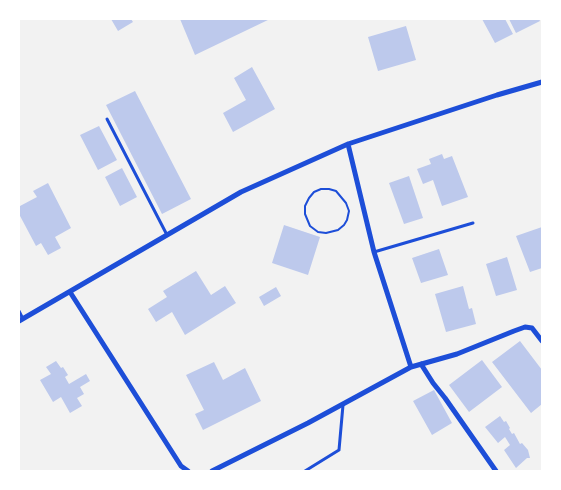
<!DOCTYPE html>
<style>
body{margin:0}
#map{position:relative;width:561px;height:490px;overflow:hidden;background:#f2f2f2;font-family:"Open Sans",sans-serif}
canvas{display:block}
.frame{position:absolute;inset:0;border:20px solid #fff;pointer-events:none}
</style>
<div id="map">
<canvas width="561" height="490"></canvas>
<div class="frame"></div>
</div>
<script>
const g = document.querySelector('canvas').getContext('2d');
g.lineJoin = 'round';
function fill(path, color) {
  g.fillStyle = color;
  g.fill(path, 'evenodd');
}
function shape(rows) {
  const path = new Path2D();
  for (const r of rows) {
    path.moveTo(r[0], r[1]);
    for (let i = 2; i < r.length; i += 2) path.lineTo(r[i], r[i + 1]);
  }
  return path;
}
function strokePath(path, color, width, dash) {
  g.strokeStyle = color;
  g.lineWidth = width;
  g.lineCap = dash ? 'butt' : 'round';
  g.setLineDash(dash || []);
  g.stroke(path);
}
const building = shape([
 [111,19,131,19,133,22,118,31],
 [180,19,270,19,195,55],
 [482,19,505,19,513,34,495,43],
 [509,19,539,19,540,21,516,33],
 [406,26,416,60,378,71,368,37],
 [252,67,275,109,233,132,223,113,246,100,234,78],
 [135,91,191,199,162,214,106,105],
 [99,126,117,160,98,170,80,135],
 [442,154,444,159,452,156,468,197,442,206,433,180,423,184,417,169,431,164,429,159],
 [122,168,137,197,120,206,105,177],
 [409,176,423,218,404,224,389,183],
 [48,183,71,228,55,237,61,248,48,255,41,243,36,246,19,214,19,203,20,206,37,197,33,191],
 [284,225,320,237,308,275,272,263],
 [542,227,542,268,530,272,516,236],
 [439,249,448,275,421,283,412,258],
 [507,257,517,290,496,296,486,264],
 [196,271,211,295,225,286,236,303,185,335,172,312,156,322,148,309,167,297,163,291],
 [463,286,469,309,472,308,476,324,446,332,435,294],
 [276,287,281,296,264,306,259,297],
 [520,341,542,370,542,404,531,413,492,362],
 [482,360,502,387,469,412,449,385],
 [56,361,61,368,63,367,68,375,65,377,69,384,86,374,90,381,80,387,84,394,77,398,82,406,70,413,61,397,53,402,40,380,51,374,46,367],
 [214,362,223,380,245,368,261,401,203,430,195,414,204,410,186,375],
 [434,390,452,423,432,435,413,401],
 [500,416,504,422,506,421,510,428,509,429,512,434,514,433,520,444,522,443,528,450,530,458,527,458,516,468,504,450,510,445,505,437,498,443,485,427]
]);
const path = shape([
 [321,189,329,189,336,191,346,203,349,211,347,220,344,225,338,230,326,233,318,232,310,226,305,214,305,206,309,198,314,192,321,189]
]);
const service = shape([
 [107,119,167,235],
 [374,252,473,223],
 [19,311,23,319],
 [305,471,339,450,343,405]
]);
const minor = shape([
 [348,144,374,252,411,367],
 [70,292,181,466,188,471],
 [19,321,241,192,348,144,497,95,542,82],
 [421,364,433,383,445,398,496,471],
 [212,471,308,423,411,367,457,354,514,331,525,327,532,328,542,341]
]);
fill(building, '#bdc9ec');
strokePath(path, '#1d4ed8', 2);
strokePath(service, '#1d4ed8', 3);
strokePath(minor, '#1d4ed8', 5);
</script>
